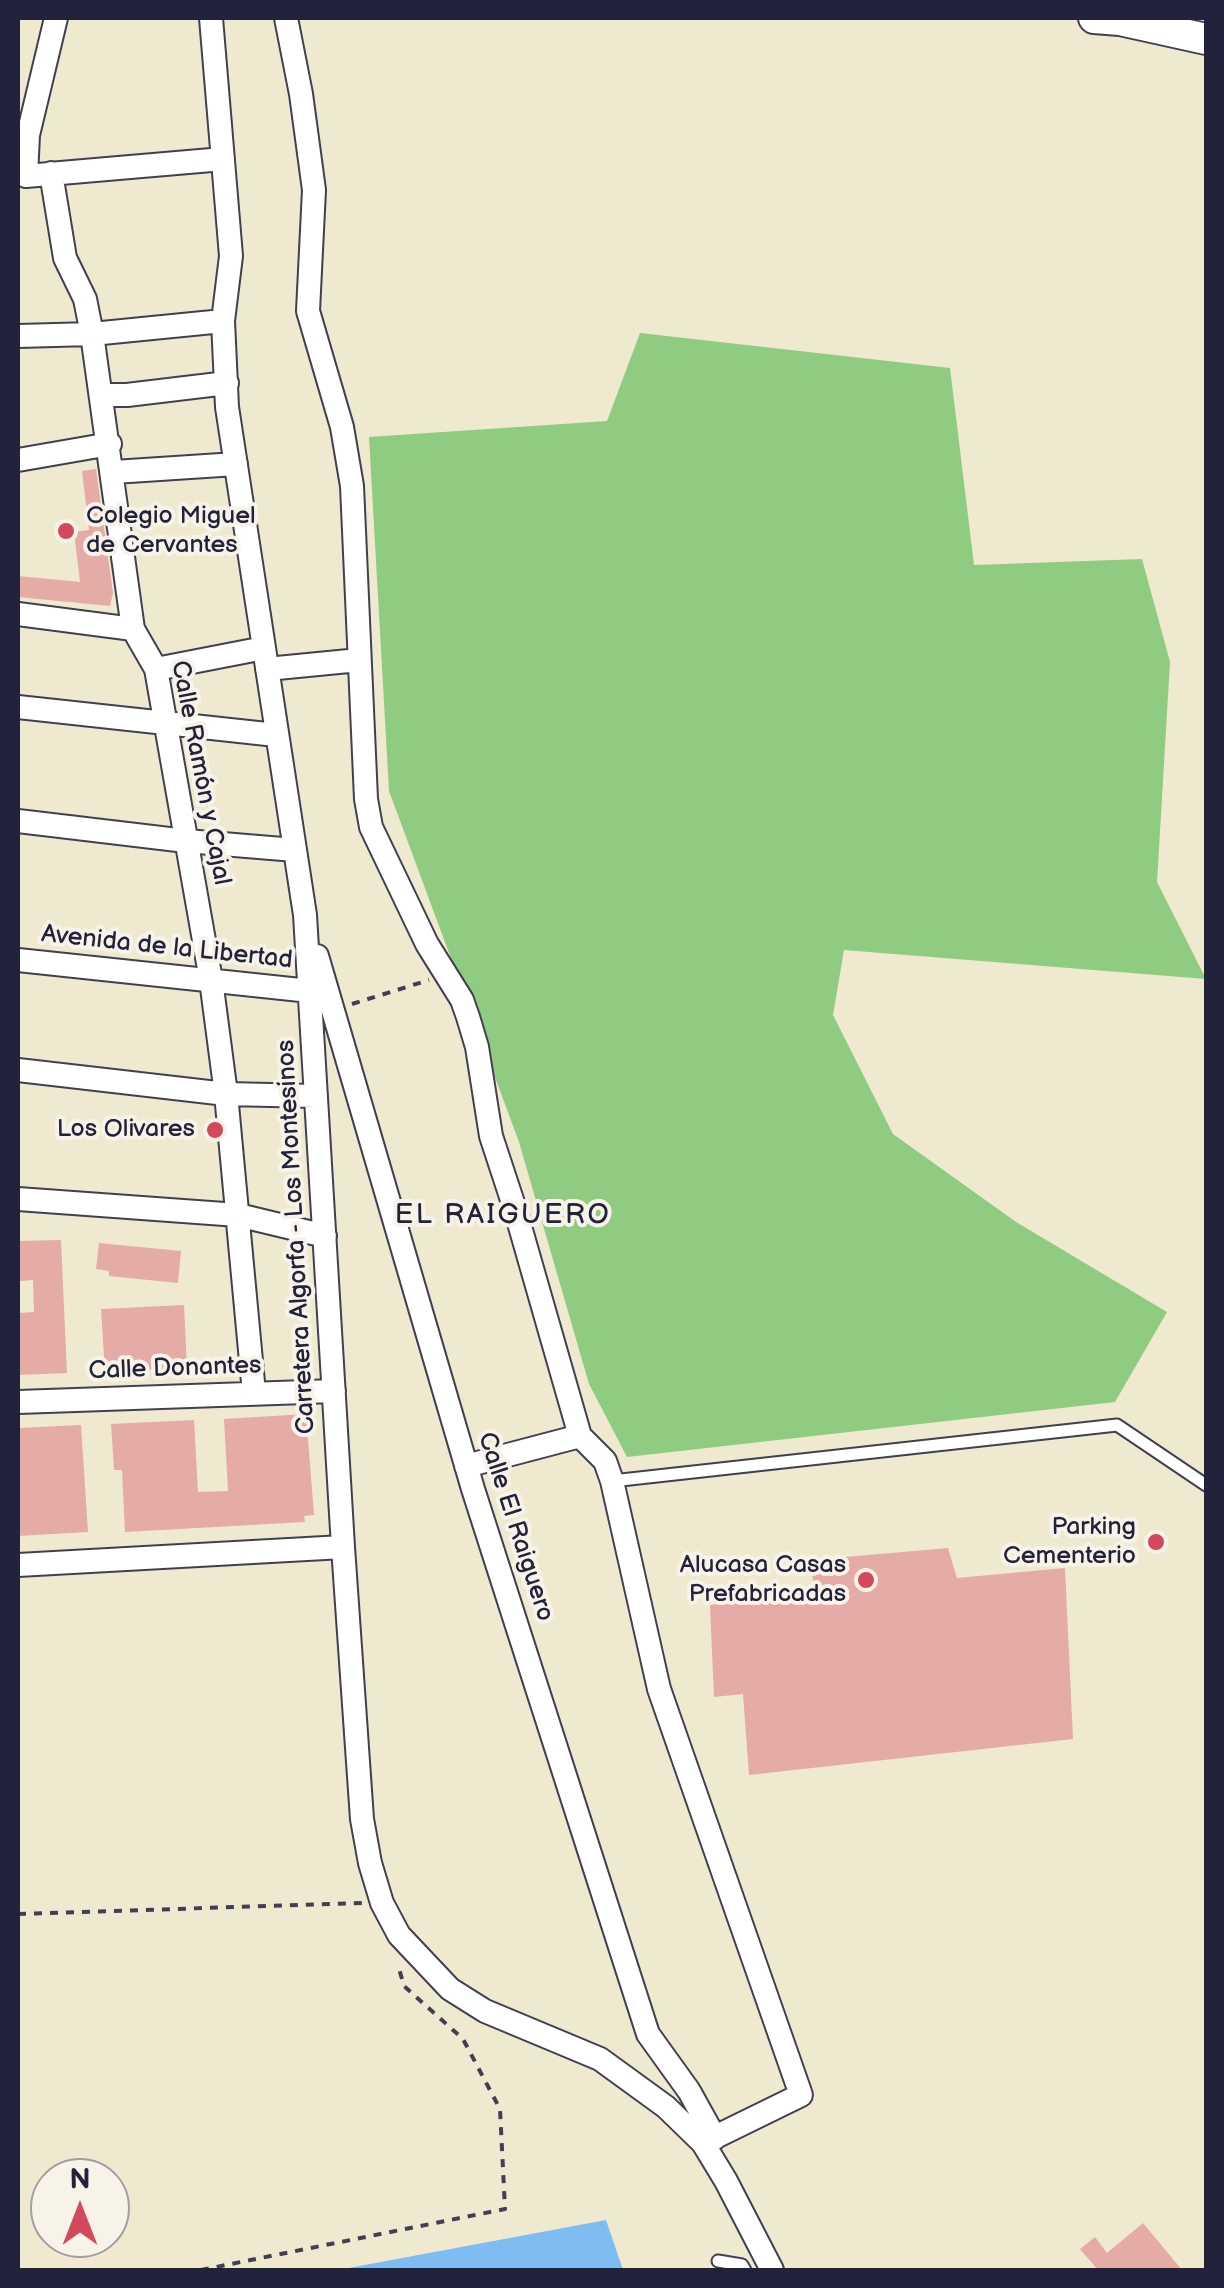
<!DOCTYPE html>
<meta charset="utf-8">
<style>
body{margin:0}
#map{position:relative;width:1224px;height:2288px;overflow:hidden;background:#efe9d0;font-family:"Balsamiq Sans",sans-serif}
canvas{display:block}
.frame{position:absolute;inset:0;border:20px solid #22223b;pointer-events:none}
.north{position:absolute;left:30px;top:2158px;width:100px;height:100px;box-sizing:border-box;background:#f7f3e8;border:2px solid #a29fa3;border-radius:50%;rotate:0deg;font-size:28px;font-weight:700;line-height:40px;text-align:center;color:#22223b}
.north::after{content:'';display:block;margin:auto;width:35px;height:45px;background:#d1495b;clip-path:polygon(50% 0,100% 100%,50% 72%,0 100%)}
</style>
<div id="map">
<canvas width="1224" height="2288"></canvas>
<div class="frame"></div>
<div class="north">N</div>
</div>
<script>
const g = document.querySelector('canvas').getContext('2d');
g.lineJoin = 'round';
function fill(path, color) {
  g.fillStyle = color;
  g.fill(path, 'evenodd');
}
function shape(rows) {
  const path = new Path2D();
  for (const r of rows) {
    path.moveTo(r[0], r[1]);
    for (let i = 2; i < r.length; i += 2) path.lineTo(r[i], r[i + 1]);
  }
  return path;
}
function strokePath(path, color, width, dash) {
  g.strokeStyle = color;
  g.lineWidth = width;
  g.lineCap = dash ? 'butt' : 'round';
  g.setLineDash(dash || []);
  g.stroke(path);
}
function drawText(font, color, halo, rows, align = 'center') {
  g.font = font + ' "Balsamiq Sans",sans-serif';
  g.lineWidth = 8;
  g.setLineDash([]);
  g.textBaseline = 'middle';
  g.strokeStyle = halo;
  g.fillStyle = color;
  for (const [text, x, y, turn = 0] of rows) {
    g.save();
    g.translate(x, y);
    g.rotate((+turn || 0) * Math.PI / 180);
    g.textAlign = isNaN(turn) ? turn : align;
    if (halo) g.strokeText(text, 0, 0);
    g.fillText(text, 0, 0);
    g.restore();
  }
}
const green = shape([
 [640,333,950,368,974,565,1142,559,1170,662,1157,882,1206,979,844,950,833,1015,893,1134,1016,1222,1167,1312,1115,1402,627,1457,589,1384,519,1142,389,791,369,437,607,421]
]);
const water = shape([
 [606,2220,623,2270,338,2270]
]);
const building = shape([
 [96,469,113,593,110,606,18,597,18,576,80,582,74,532,89,530,82,471],
 [61,1240,67,1373,18,1375,18,1313,34,1312,33,1280,20,1281,18,1273,18,1241],
 [99,1243,181,1251,178,1283,109,1276,109,1271,96,1269],
 [184,1305,187,1368,105,1372,101,1309],
 [306,1414,314,1515,304,1516,305,1522,125,1532,122,1470,114,1470,111,1424,194,1420,198,1492,228,1491,224,1419],
 [81,1425,88,1532,18,1536,18,1428],
 [948,1548,957,1578,1065,1568,1073,1739,749,1775,743,1694,714,1697,710,1605,814,1591,811,1560],
 [1143,2223,1182,2270,1098,2270,1080,2249,1095,2237,1107,2253]
]);
const path = shape([
 [352,1004,429,980],
 [18,1914,362,1903],
 [201,2270,505,2209,500,2109,463,2039,404,1986,398,1965]
]);
const service = shape([
 [612,1481,1117,1425,1206,1485],
 [718,2261,742,2265,745,2270]
]);
const minor = shape([
 [56,18,28,135,26,176,223,159],
 [211,18,231,256,223,321,227,407,305,915,343,1547,362,1819,370,1863,382,1903,399,1935,450,1989,485,2011,600,2059,666,2107,703,2143,726,2181,772,2270],
 [286,18,301,94,314,190,308,311,342,427,352,486,366,799,371,827,427,944,462,1000,468,1017,477,1047,491,1136,515,1209,580,1436,605,1461,612,1481,659,1689,801,2095,703,2143],
 [51,173,65,258,85,299,92,334,133,629,156,669,211,980,226,1094,254,1393],
 [18,336,92,334,223,321],
 [102,395,127,395,227,383],
 [18,460,110,444],
 [114,472,236,464],
 [18,614,133,629],
 [156,669,264,648],
 [267,669,359,660],
 [18,707,276,735],
 [18,821,186,841,295,850],
 [317,956,473,1489,648,2034,689,2091,715,2138],
 [18,960,310,991],
 [18,1070,226,1094,316,1096],
 [18,1199,238,1215,325,1236],
 [18,1402,334,1391],
 [466,1466,580,1436],
 [18,1565,343,1547]
]);
const secondary = shape([
 [1094,18,1120,20,1206,39]
]);
const markers = [
 [66,531,10,"#d1495b"],
 [215,1130,10,"#d1495b"],
 [1156,1542,10,"#d1495b"],
 [866,1580,10,"#d1495b"]
];
const poiNames = [
 ["Colegio Miguel",86,517,"left"],
 ["de Cervantes",86,546,"left"],
 ["Los Olivares",195,1130],
 ["Parking",1136,1528],
 ["Cementerio",1136,1557],
 ["Alucasa Casas",846,1566],
 ["Prefabricadas",846,1595]
];
const streetNames = [
 ["Calle Ramón y Cajal",200,773,79],
 ["Avenida de la Libertad",167,948,6],
 ["Carretera Algorfa - Los Montesinos",297,1237,-93],
 ["Calle Donantes",175,1369,-2],
 ["Calle El Raiguero",515,1527,72]
];
const neighbourhoodNames = [
 ["EL RAIGUERO",503,1216]
];
fill(green, '#8fcb81');
fill(water, '#7ebcf2');
fill(building, '#e5aba7');
strokePath(service, '#414051', 15);
strokePath(minor, '#414051', 26);
strokePath(secondary, '#414051', 34);
strokePath(path, '#414051', 4, [8, 8]);
strokePath(service, '#fff', 11);
strokePath(minor, '#fff', 22);
strokePath(secondary, '#fff', 30);
for (const [x, y, r, color] of markers) {
  const dot = new Path2D();
  dot.arc(x, y, r, 0, 2 * Math.PI);
  g.fillStyle = color;
  g.fill(dot);
  strokePath(dot, '#f7f3e8', 4);
}
drawText('25px', '#22223b', '#f7f3e8', poiNames, 'right');
drawText('25px', '#22223b', '#f7f3e8', streetNames);
g.letterSpacing = '2.5px';
drawText('28px', '#22223b', '#f7f3e8', neighbourhoodNames);
g.letterSpacing = '0px';
</script>
